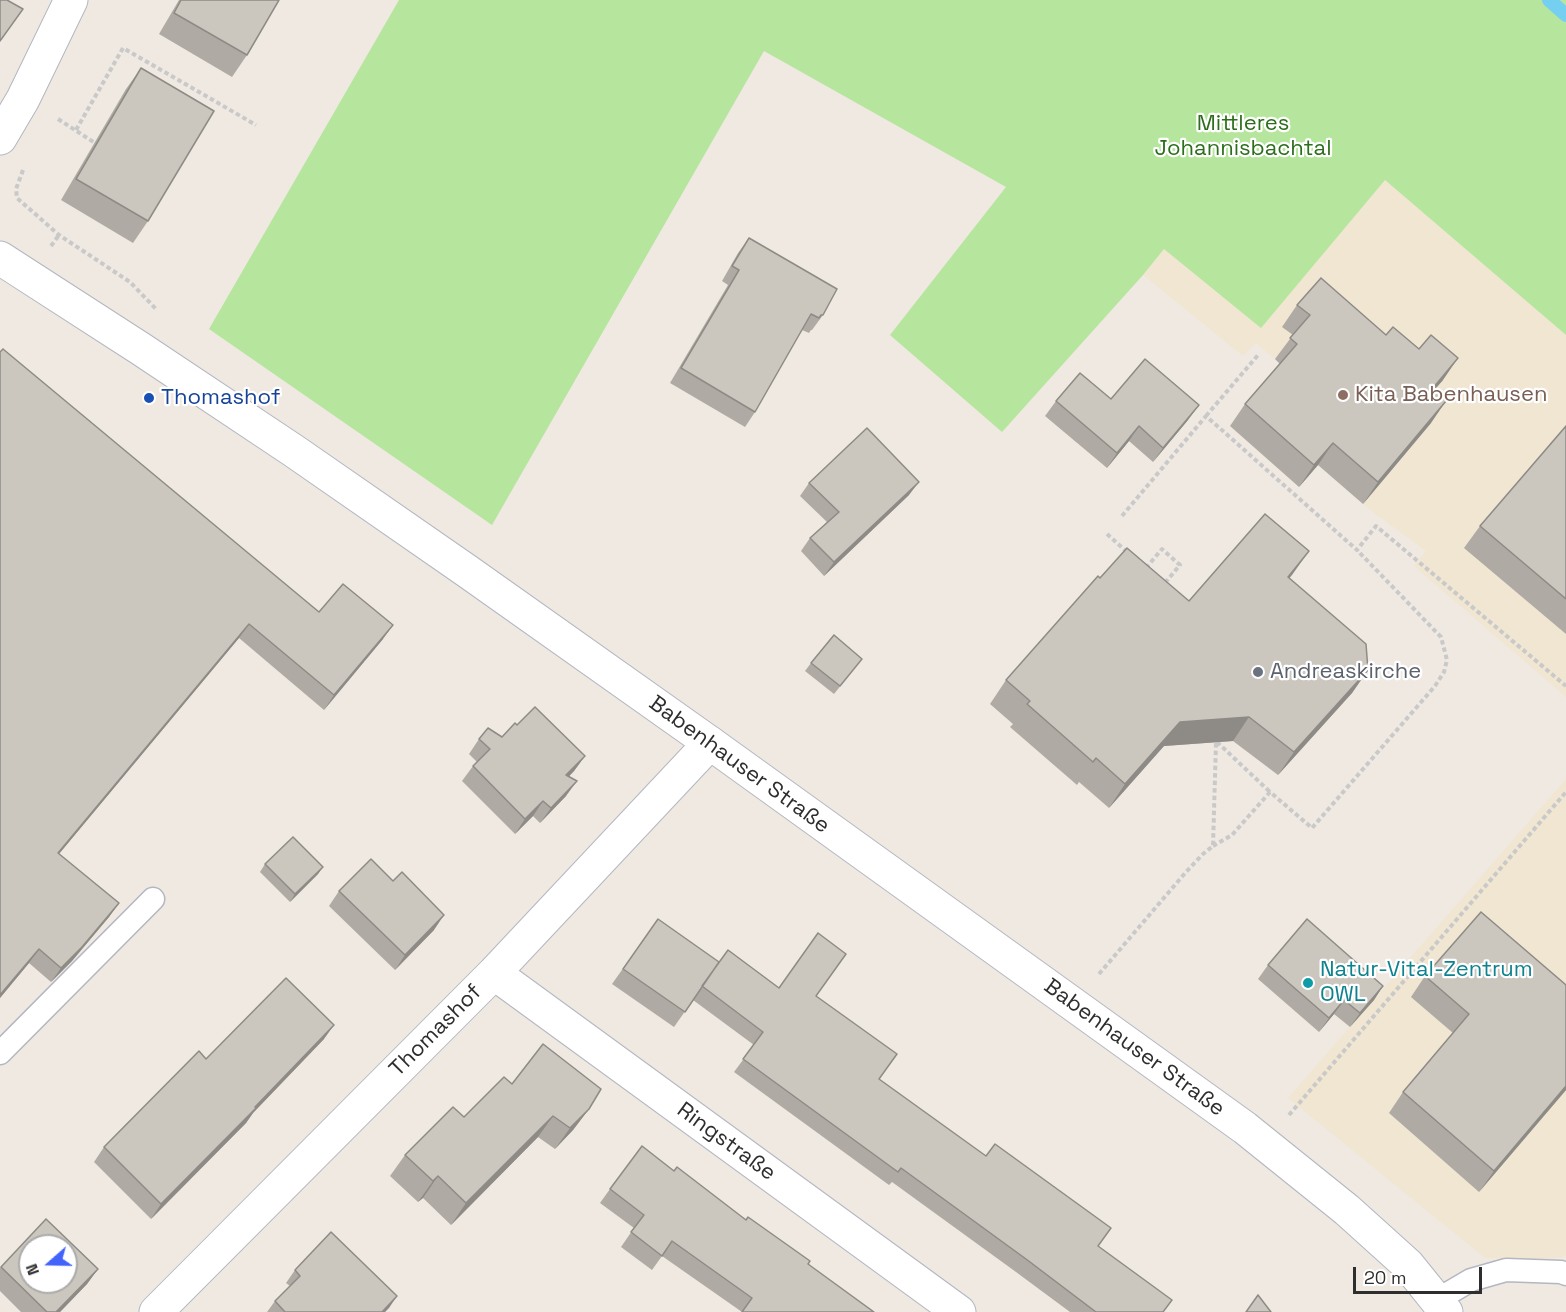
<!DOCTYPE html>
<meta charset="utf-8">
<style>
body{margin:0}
#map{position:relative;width:1566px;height:1312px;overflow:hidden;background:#efe9e1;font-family:"Space Grotesk",sans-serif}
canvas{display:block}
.north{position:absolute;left:18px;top:1234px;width:60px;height:60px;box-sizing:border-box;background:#fff;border:2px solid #ababab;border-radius:50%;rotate:250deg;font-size:16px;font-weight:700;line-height:24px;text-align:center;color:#2e2e2e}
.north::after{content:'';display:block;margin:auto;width:21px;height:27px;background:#4264fb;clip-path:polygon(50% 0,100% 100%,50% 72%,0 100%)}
.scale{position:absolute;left:1353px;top:1267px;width:129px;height:27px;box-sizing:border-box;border:3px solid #2e2e2e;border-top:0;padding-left:8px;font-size:18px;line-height:21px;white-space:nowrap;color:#2e2e2e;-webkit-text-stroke:4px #fff;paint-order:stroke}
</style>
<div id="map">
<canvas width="1566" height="1312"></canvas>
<div class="north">N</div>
<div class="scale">20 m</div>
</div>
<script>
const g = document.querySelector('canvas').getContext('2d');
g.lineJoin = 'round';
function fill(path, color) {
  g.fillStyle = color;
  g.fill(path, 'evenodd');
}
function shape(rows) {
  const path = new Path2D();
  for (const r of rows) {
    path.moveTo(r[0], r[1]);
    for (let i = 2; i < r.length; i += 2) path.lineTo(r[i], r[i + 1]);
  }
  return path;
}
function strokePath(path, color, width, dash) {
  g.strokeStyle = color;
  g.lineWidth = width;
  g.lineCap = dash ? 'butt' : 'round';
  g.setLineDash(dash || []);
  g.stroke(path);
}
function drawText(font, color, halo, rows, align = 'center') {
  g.font = font + ' "Space Grotesk",sans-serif';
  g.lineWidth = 4.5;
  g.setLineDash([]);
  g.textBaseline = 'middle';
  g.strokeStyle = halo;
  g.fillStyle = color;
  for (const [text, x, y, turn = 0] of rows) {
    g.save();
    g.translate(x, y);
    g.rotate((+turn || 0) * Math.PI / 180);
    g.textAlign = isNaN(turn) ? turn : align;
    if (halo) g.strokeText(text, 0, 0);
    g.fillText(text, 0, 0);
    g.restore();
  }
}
const education = shape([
 [1288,97,1566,335,1566,697,1414,566,1426,551,1374,513,1318,465,1299,487,1230,426,1282,365,1256,343,1243,356,1143,275],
 [1566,779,1566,1256,1548,1259,1485,1258,1288,1098]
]);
const green = shape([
 [399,0,1566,0,1566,335,1385,180,1261,328,1164,249,1143,275,1002,432,890,335,1006,187,764,51,492,525,209,329]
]);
const stream = shape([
 [1549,0,1566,15]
]);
const path = shape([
 [58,119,95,143],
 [76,130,123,48,256,125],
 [23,170,16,189,17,198,59,235,130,282,156,309],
 [51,246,59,235],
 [1206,416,1258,355],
 [1122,516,1206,416,1357,550,1376,526,1566,686],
 [1107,534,1128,553],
 [1146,568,1162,549,1180,565,1164,584],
 [1217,742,1270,792],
 [1213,846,1232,835,1270,792,1312,828,1435,686,1444,672,1447,660,1441,637,1357,550],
 [1099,974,1186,872,1203,854,1213,846,1216,742],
 [1289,1115,1566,792]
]);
const lane = shape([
 [0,1053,153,899],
 [1437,1300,1471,1280,1506,1270,1561,1272,1566,1274]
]);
const street = shape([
 [494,973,959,1312],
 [156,1312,494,973,710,743]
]);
const secondary = shape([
 [0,138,23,99,71,0],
 [0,258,141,349,294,451,467,571,710,743,1245,1128,1347,1210,1408,1265,1446,1312]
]);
const wall = shape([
 [179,0,279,0,247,55,232,77,159,34],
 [141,68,148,221,133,243,61,200,126,89],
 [749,238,823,315,812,330,811,330,809,333,802,330,755,412,745,427,670,383,728,285,722,281,738,253],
 [1297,305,1386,335,1443,380,1434,390,1431,423,1363,504,1318,465,1299,487,1230,426,1245,404,1280,364,1275,359,1293,335,1282,327],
 [0,352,319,612,383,639,324,710,239,638,59,854,119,903,109,917,72,961,51,982,29,963,0,998],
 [1111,399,1188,420,1153,462,1129,441,1107,468,1045,416,1056,401],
 [1566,426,1566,634,1464,548,1480,526],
 [809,483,909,495,824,576,801,551,810,538,827,522,800,496],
 [1289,578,1368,670,1352,693,1278,775,1233,741,1164,746,1109,808,1079,782,1077,785,1010,727,1013,724,990,704,1006,680,1189,601],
 [862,659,834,694,805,671,811,663],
 [517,725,585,756,574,771,569,776,566,796,540,823,533,816,515,834,462,781,473,766,477,762,469,754,479,739,502,737],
 [265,864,323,867,318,874,290,902,260,872],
 [339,891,434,930,395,970,329,906],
 [658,919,701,989,728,950,779,988,816,996,879,1079,1098,1246,1163,1312,1070,1312,1016,1272,892,1182,889,1185,734,1072,754,1045,693,1000,674,1027,612,984],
 [1268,965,1383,986,1374,1000,1350,1027,1334,1014,1319,1032,1258,979],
 [1425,976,1566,985,1566,1090,1479,1192,1389,1113,1403,1092,1453,1033,1411,997],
 [324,1039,253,1113,246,1123,151,1219,94,1162,104,1147,206,1059],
 [512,1084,589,1109,573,1130,555,1149,538,1137,451,1225,423,1198,418,1202,390,1176,405,1155,464,1117],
 [674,1171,746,1220,810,1261,742,1312,662,1256,652,1270,621,1247,634,1228,600,1203,610,1189],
 [46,1219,98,1269,87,1284,60,1312,21,1312,0,1291,0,1268],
 [295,1270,397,1296,385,1312,267,1312,275,1301,290,1286,286,1283]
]);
const shadedWall = shape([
 [1458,358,1443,380,1417,410,1433,388],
 [1446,401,1431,423,1363,504,1378,482],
 [1199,405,1188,420,1153,462,1163,448],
 [1139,426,1129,441,1107,468,1117,453],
 [1333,443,1318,465,1299,487,1314,465],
 [919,482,909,495,824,576,834,562],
 [1309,551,1292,575,1271,601,1288,577],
 [249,624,239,638,48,867,58,853],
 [393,625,383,639,324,710,334,695],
 [1368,670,1352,693,1278,775,1294,752],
 [1249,717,1233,741,1164,746,1109,808,1125,784,1180,722],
 [585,756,574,771,556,790,566,775],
 [577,781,566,796,540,823,551,808],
 [543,801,533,816,515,834,525,819],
 [323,867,318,874,290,902,295,894],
 [119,903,109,917,72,961,51,982,61,968],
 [444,915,434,930,395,970,405,955],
 [39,949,29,963,0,998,0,995],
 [1383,986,1374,1000,1350,1027,1360,1013],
 [1344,1000,1334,1014,1319,1032,1329,1018],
 [334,1025,324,1039,253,1113,246,1123,151,1219,161,1204],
 [1566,1086,1566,1090,1479,1192,1494,1171],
 [589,1109,573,1130,555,1149,570,1128],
 [553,1116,538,1137,451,1225,466,1203],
 [438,1176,423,1198,418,1202,433,1181],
 [98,1269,87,1284,60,1312,56,1312],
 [397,1296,389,1308,385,1312,382,1312]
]);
const building = shape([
 [0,0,7,0,23,9,0,41,0,0],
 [181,0,279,0,247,55,174,13,181,0],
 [141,68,214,111,148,221,76,179,141,68],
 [749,238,837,289,823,315,821,315,819,318,811,314,755,412,681,368,739,270,732,266,749,238],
 [1321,278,1386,335,1393,327,1419,349,1431,335,1458,358,1433,388,1446,401,1378,482,1333,443,1314,465,1245,404,1297,344,1290,338,1310,315,1297,305,1321,278],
 [3,349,319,612,343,584,393,625,334,695,249,624,58,853,119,903,82,947,61,968,39,949,0,995,0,352,3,349],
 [1145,359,1199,405,1163,448,1139,426,1117,453,1056,401,1080,373,1111,399,1145,359],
 [1566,426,1566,599,1480,526,1566,426],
 [867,428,919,482,834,562,810,538,839,512,809,483,867,428],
 [1265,514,1309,551,1288,577,1366,644,1368,670,1294,752,1249,717,1180,722,1125,784,1096,758,1093,762,1027,704,1030,701,1006,680,1098,576,1100,578,1127,548,1189,601,1265,514],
 [834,635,862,659,840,686,811,663,834,635],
 [535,707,585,756,566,775,577,781,551,808,543,801,525,819,473,766,490,749,479,739,488,728,502,737,515,723,517,725,535,707],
 [293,837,323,867,295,894,265,864,293,837],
 [371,859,393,881,402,872,444,915,405,955,339,891,371,859],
 [1481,912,1566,985,1566,1086,1494,1171,1403,1092,1469,1014,1425,976,1481,912],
 [658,919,719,962,685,1012,623,969,658,919],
 [1307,919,1383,986,1360,1013,1344,1000,1329,1018,1268,965,1307,919],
 [818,933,846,954,816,996,897,1054,879,1079,986,1156,995,1144,1111,1228,1098,1246,1172,1300,1163,1312,1096,1312,1026,1259,901,1168,898,1172,743,1059,763,1032,702,986,728,950,779,988,818,933],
 [286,978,334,1025,255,1107,256,1108,161,1204,104,1147,199,1051,206,1059,286,978],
 [543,1044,601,1089,589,1109,570,1128,553,1116,466,1203,438,1176,433,1181,405,1155,453,1107,464,1117,504,1077,512,1084,543,1044],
 [642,1146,674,1171,677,1167,746,1220,748,1217,810,1261,808,1264,874,1312,742,1312,752,1298,672,1241,662,1256,631,1232,644,1215,610,1189,642,1146],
 [46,1219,98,1269,56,1312,47,1312,1,1267,46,1219],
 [30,1246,66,1246,66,1282,30,1282,30,1246],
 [331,1232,397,1296,382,1312,285,1312,275,1301,300,1276,295,1270,331,1232],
 [1258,1295,1271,1312,1246,1312,1258,1295]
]);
const markers = [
 [1343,395,6,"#8d6e63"],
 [149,398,6,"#1a4fb4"],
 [1258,672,6,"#6b7280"],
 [1308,983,6,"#0f9aa8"]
];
const parkNames = [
 ["Mittleres",1243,124],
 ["Johannisbachtal",1243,149]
];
const educationNames = [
 ["Kita Babenhausen",1355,395]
];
const transitNames = [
 ["Thomashof",161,398]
];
const worshipNames = [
 ["Andreaskirche",1270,672]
];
const streetNames = [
 ["Babenhauser Straße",739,765,36],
 ["Thomashof",436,1031,-45],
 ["Babenhauser Straße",1134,1048,36],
 ["Ringstraße",726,1142,36]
];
const cultureNames = [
 ["Natur-Vital-Zentrum",1320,970],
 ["OWL",1320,995]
];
fill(education, '#f0e6d1');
fill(green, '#b6e59e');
strokePath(stream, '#75cff0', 14);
strokePath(lane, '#b4b7c1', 25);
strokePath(street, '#b4b7c1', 35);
strokePath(secondary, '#b4b7c1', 35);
strokePath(path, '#c9c9c9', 4, [4.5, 3]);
strokePath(lane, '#fff', 22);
strokePath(street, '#fff', 33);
strokePath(secondary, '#fff', 33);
fill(wall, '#afaba4');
fill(shadedWall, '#8e8b86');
fill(building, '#cbc7bf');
strokePath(building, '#8e8b86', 1.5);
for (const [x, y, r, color] of markers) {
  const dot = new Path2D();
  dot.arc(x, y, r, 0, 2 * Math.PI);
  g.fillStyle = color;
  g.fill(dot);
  strokePath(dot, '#fff', 2);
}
drawText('22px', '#2c6e1b', '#fff', parkNames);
drawText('22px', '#785e54', '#fff', educationNames, 'left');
drawText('22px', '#164399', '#fff', transitNames, 'left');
drawText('22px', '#5b616d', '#fff', worshipNames, 'left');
drawText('22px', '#2e2e2e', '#fff', streetNames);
drawText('22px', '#0d838f', '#fff', cultureNames, 'left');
</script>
